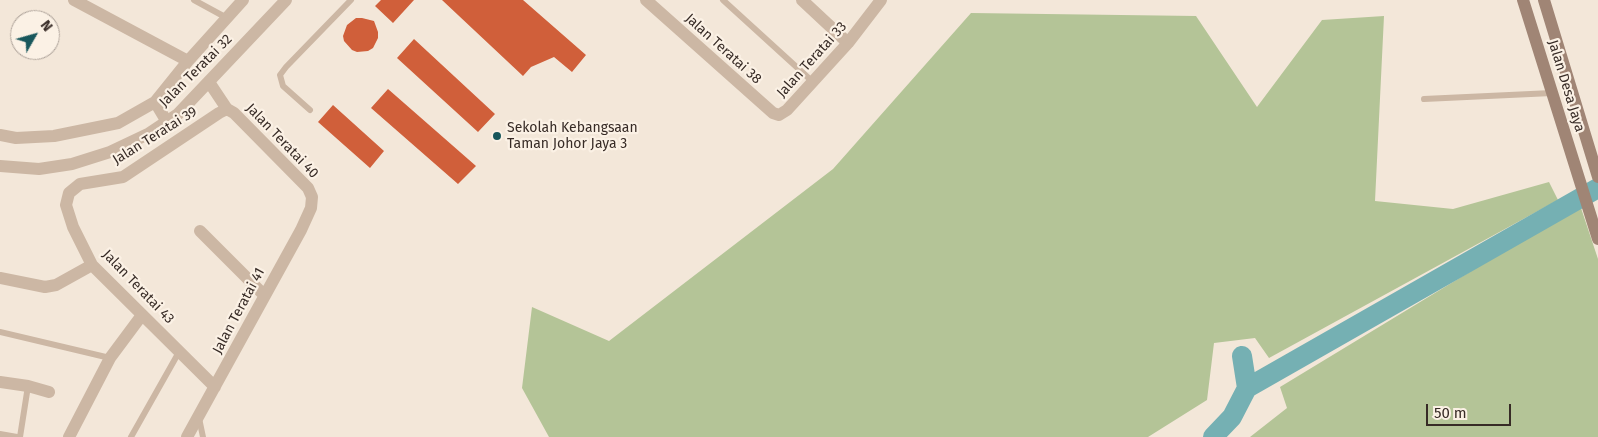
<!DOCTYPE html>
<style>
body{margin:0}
#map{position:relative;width:1598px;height:437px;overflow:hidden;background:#f3e7d9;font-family:"Fira Sans",sans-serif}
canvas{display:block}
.north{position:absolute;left:10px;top:10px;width:50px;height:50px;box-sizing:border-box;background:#fbf1e5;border:1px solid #ada299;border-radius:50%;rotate:52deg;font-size:14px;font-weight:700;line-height:20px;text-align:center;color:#372b26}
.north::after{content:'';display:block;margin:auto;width:18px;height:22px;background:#18575c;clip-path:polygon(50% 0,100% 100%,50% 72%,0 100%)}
.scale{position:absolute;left:1426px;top:404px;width:85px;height:22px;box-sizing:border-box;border:2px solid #372b26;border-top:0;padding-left:6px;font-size:15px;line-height:18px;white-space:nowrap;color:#372b26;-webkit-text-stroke:4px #fbf1e5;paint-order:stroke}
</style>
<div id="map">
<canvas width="1598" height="437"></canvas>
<div class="north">N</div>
<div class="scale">50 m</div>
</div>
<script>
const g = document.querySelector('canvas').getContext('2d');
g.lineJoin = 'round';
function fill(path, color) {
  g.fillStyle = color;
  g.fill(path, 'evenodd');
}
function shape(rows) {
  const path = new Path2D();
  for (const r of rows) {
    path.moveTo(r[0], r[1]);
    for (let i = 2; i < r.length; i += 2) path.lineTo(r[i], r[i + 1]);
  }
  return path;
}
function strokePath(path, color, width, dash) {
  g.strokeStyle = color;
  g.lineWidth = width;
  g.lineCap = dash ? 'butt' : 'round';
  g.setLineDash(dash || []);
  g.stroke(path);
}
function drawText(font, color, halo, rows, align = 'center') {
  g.font = font + ' "Fira Sans",sans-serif';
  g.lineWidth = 4.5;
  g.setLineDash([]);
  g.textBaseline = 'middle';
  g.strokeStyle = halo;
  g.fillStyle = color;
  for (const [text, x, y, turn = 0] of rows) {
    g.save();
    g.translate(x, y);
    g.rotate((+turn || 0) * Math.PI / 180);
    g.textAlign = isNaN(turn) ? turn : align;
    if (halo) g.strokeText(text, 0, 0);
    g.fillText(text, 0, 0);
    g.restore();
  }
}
const green = shape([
 [971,13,1196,16,1257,107,1322,20,1384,16,1375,201,1453,209,1549,182,1558,200,1269,358,1255,338,1214,343,1207,400,1148,437,549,437,522,388,532,307,609,341,833,169],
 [1580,205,1598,259,1598,437,1250,437,1287,408,1280,387]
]);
const river = shape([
 [1247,388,1598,188],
 [1213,437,1232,417,1247,388,1242,356]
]);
const building = shape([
 [381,0,414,0,393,23,375,6],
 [442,0,523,0,586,55,572,72,554,57,531,67,523,76],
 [356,18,362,18,374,21,378,32,378,38,373,48,368,51,357,52,352,50,344,41,343,36,347,25],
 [414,39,495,114,478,132,397,58],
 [388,89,476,166,458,184,371,108],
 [333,105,384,151,370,168,318,122]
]);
const service = shape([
 [194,0,227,18],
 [723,0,813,82],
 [1424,99,1552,93],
 [310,110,283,86,280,75,286,67,351,0],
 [0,332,110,358],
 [199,418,203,437],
 [0,434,17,437],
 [20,437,28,386],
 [131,437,179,352]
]);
const minor = shape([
 [74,0,188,61],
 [646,0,773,113,779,115,787,110,848,43,881,0],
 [802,0,848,43],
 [209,82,227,109],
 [155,102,167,122],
 [0,135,16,138,54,136,118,123,155,102,188,61,243,0],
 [200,231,264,295],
 [0,278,45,287,56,285,92,265],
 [0,382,28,386,49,392],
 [215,387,92,265,73,227,66,205,69,193,80,184,123,177,219,113,227,109],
 [69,437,110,358,142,315],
 [187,437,301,230,311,208,312,197,308,188,234,113,227,109]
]);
const tertiary = shape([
 [0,166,39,169,72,164,110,152,148,134,178,114,286,0]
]);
const secondary = shape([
 [1523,0,1598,239],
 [1544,0,1598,177]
]);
const markers = [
 [497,136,5,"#18575c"]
];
const streetNames = [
 ["Jalan Teratai 38",723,49,42],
 ["Jalan Teratai 33",812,60,-48],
 ["Jalan Teratai 32",196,71,-45],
 ["Jalan Desa Jaya",1566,86,73],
 ["Jalan Teratai 39",155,136,-32],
 ["Jalan Teratai 40",282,141,46],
 ["Jalan Teratai 43",138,287,46],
 ["Jalan Teratai 41",239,311,-62]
];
const poiNames = [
 ["Sekolah Kebangsaan",507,128],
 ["Taman Johor Jaya 3",507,144]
];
fill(green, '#b4c497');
strokePath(river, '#75b0b3', 20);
fill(building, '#d05f3a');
strokePath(service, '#ccb7a4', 6);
strokePath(minor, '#ccb7a4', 12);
strokePath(tertiary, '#ccb7a4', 12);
strokePath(secondary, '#a08575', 12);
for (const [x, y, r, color] of markers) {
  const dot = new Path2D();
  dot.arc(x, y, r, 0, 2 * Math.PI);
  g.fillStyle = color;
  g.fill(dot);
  strokePath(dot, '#fbf1e5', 2);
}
drawText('14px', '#372b26', '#fbf1e5', streetNames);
drawText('14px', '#372b26', '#fbf1e5', poiNames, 'left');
</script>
